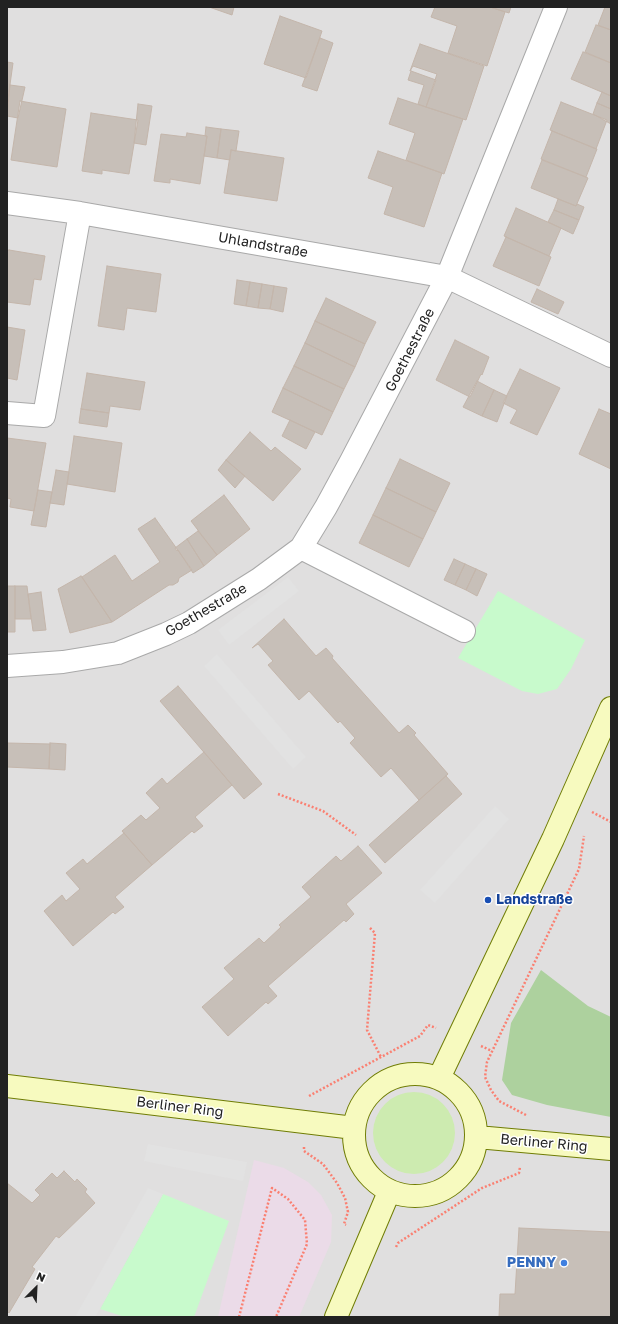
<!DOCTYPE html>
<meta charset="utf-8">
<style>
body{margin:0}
#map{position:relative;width:618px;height:1324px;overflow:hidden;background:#f2efe9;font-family:"Golos Text",sans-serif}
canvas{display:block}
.frame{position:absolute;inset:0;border:8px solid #222;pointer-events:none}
.north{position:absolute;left:16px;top:1268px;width:40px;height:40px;-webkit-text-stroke:3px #fff;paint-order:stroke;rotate:24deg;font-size:11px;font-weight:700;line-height:16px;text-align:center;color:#222}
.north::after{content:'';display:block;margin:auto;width:14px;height:18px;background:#222;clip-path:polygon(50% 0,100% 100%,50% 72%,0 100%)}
</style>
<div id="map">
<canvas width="618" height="1324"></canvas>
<div class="frame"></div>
<div class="north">N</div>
</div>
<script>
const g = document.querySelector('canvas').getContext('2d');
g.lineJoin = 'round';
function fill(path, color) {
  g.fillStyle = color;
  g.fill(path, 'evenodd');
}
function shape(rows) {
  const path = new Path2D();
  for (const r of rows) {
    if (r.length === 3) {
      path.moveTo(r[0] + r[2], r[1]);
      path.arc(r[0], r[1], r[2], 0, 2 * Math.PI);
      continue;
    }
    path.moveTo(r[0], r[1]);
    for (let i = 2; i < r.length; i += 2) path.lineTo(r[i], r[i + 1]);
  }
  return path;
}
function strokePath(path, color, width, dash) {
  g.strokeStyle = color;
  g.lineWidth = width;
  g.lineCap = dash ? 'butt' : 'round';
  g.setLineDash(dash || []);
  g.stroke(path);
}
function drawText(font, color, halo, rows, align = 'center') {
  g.font = font + ' "Golos Text",sans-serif';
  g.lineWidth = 3;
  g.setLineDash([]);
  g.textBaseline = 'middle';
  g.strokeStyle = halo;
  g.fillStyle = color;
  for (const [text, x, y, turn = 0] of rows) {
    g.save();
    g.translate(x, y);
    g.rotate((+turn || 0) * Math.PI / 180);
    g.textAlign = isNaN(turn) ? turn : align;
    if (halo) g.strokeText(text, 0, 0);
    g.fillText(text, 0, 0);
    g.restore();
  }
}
const residential = shape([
 [7,7,611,7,611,1317,7,1317]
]);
const industrial = shape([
 [254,1160,284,1168,308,1182,321,1195,332,1215,331,1242,299,1317,218,1317]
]);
const grass = shape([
 [414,1133,41]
]);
const forest = shape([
 [541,970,588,1006,611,1017,611,1117,547,1105,512,1095,502,1080,511,1023]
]);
const park = shape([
 [498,591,585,640,571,669,557,689,538,694,522,691,458,658],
 [163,1194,229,1221,194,1317,125,1317,100,1309]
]);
const parking = shape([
 [288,577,299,591,229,645,218,630],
 [217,654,306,757,293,769,204,666],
 [495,806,509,819,435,903,420,890],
 [148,1144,247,1162,243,1181,144,1161],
 [148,1188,163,1194,100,1309,95,1317,75,1317]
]);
const building = shape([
 [209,7,234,7,232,15,209,7],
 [435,7,490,7,505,12,487,66,448,53,457,26,431,17,435,7],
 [490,7,511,7,509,13,490,7],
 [605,7,611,7,611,30,598,25,605,7],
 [280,16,322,31,306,78,264,64,280,16],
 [596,25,611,30,611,63,585,52,596,25],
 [320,38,333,43,317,91,302,86,320,38],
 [420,44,484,66,466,120,426,107,437,74,413,66,410,71,420,44],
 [583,52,611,63,611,96,571,79,583,52],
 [7,62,13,63,7,106,7,62],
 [411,71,436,80,426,107,418,104,424,85,408,80,411,71],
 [10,85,25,87,18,118,7,116,10,85],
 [602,92,611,96,611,109,597,103,602,92],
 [398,98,463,119,444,174,406,160,415,133,389,124,398,98],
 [20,101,66,109,57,167,11,160,20,101],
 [561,102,607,120,596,149,550,130,561,102],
 [597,103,611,109,611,124,593,114,597,103],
 [138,104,152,106,146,145,134,143,138,104],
 [91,113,138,120,129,174,102,170,102,174,82,171,91,113],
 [206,127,221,129,217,158,204,156,207,136,205,136,206,127],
 [221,129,239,131,236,151,231,150,230,160,217,158,221,129],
 [552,131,597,149,586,177,541,159,552,131],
 [187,133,207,136,200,184,170,179,170,183,154,181,161,134,186,137,187,133],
 [231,150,284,158,277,201,224,193,231,150],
 [378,151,442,173,424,227,384,214,393,187,368,178,378,151],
 [542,160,588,178,576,206,531,188,542,160],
 [558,199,576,206,577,204,584,207,579,220,554,210,558,199],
 [516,208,561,228,549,256,504,236,516,208],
 [554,210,579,220,573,234,548,222,554,210],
 [506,237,551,257,539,286,493,266,506,237],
 [9,250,45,256,41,280,34,279,30,305,7,302,7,251,9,250],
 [107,266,161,274,156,312,127,308,124,330,98,326,107,266],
 [237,280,250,282,246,306,234,304,237,280],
 [250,282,262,284,258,308,246,306,250,282],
 [262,284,274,286,270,309,258,308,262,284],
 [274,286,287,288,283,312,270,309,274,286],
 [537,289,564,302,558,314,531,302,537,289],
 [326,298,376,322,365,344,315,321,326,298],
 [315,321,365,344,355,367,305,343,315,321],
 [7,327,25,330,17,380,7,378,7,327],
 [455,340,489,357,482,375,481,374,470,397,436,380,455,340],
 [305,343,355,367,344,389,294,366,305,343],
 [294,366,344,389,333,412,283,388,294,366],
 [520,369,560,388,537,435,510,423,517,410,503,403,520,369],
 [87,373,145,382,140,410,110,406,109,413,81,409,87,373],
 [477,381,494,390,482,416,463,407,477,381],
 [283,388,333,412,322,435,272,412,283,388],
 [494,390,507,396,497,422,482,416,494,390],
 [81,409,109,413,107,427,79,423,81,409],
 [599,409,611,414,611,469,579,454,599,409],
 [290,420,315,432,306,449,282,436,290,420],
 [250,432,271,451,275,447,301,469,273,501,226,460,250,432],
 [74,436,122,443,115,492,67,484,74,436],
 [7,438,46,443,34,511,10,507,11,499,7,498,7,438],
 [400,459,450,483,436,512,386,488,400,459],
 [226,460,245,476,235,488,218,470,226,460],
 [56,470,69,472,64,505,50,503,56,470],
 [386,488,436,512,423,539,373,515,386,488],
 [38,490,52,492,46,527,31,525,38,490],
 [224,495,250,529,217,555,191,521,224,495],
 [373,515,423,539,409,567,359,543,373,515],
 [155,518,192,570,179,578,178,582,173,585,169,585,112,622,82,577,115,555,132,581,160,562,138,529,155,518],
 [198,531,217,555,204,566,187,539,198,531],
 [187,539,204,566,193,573,178,550,177,551,175,548,187,539],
 [454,559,465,564,455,585,444,580,454,559],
 [465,564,476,569,466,590,455,585,465,564],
 [476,569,487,574,477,596,466,590,476,569],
 [81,576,112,622,70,633,58,589,81,576],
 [7,586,15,586,15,632,7,632,7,586],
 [15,586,27,586,31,619,15,619,15,586],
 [41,592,46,630,33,631,28,594,41,592],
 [284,619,316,656,326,648,333,656,332,658,399,733,408,725,416,733,414,735,448,774,419,800,391,768,381,777,350,743,355,738,340,721,338,723,309,691,299,700,268,665,273,661,258,644,252,648,284,619],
 [178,686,262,784,244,799,160,701,178,686],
 [7,743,50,744,49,769,7,767,7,743],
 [50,743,66,744,65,770,49,769,50,743],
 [204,752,232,785,195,817,203,826,194,833,192,831,152,865,122,831,141,815,146,820,160,808,146,793,162,778,167,784,204,752],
 [446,776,462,794,385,863,369,845,446,776],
 [124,833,152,865,115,897,124,907,115,914,113,912,73,946,44,911,62,895,66,901,80,889,66,873,83,859,87,864,124,833],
 [358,846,382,873,346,904,354,914,346,922,344,920,268,986,277,996,268,1004,266,1002,228,1036,202,1007,234,979,224,968,259,938,264,943,281,927,279,925,311,897,302,887,336,856,341,861,358,846],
 [64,1171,75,1182,77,1179,87,1189,85,1192,95,1203,59,1238,56,1236,32,1267,35,1269,9,1313,7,1311,7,1183,32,1203,40,1195,35,1190,52,1173,57,1178,64,1171],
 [519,1228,611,1232,611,1317,499,1317,500,1294,515,1294,519,1228]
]);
const path = shape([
 [278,794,323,811,356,835],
 [592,812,611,822],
 [370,928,375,933,367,1030,381,1057],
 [481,1046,492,1051],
 [309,1096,420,1036,428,1025,436,1028],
 [526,1115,499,1101,491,1090,485,1077,487,1062,579,869,584,836],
 [304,1147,304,1151,323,1164,337,1183,345,1198,348,1212,344,1224,346,1225],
 [396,1247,398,1243,482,1188,519,1173,520,1167],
 [239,1317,272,1188,288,1199,305,1220,307,1244,276,1317]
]);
const street = shape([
 [7,203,80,213,447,277,611,356],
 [7,413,44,416,80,213],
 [301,548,464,631],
 [7,666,63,662,118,653,166,634,189,623,259,579,301,548,326,507,351,461,447,277,556,7]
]);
const secondary = shape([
 [415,1135,61],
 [439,1078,553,839,611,708],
 [7,1086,354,1128],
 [477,1137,611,1149],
 [336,1317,389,1192]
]);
const markers = [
 [488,900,4,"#1a4fb4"],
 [564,1263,4,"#3f7fe0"]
];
const streetNames = [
 ["Uhlandstraße",263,245,10],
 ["Goethestraße",410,350,-63],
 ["Goethestraße",206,610,-30],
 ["Berliner Ring",180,1107,7],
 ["Berliner Ring",544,1143,5]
];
const transitNames = [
 ["Landstraße",496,900]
];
const shopNames = [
 ["PENNY",556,1263]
];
fill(residential, '#e0dfdf');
fill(industrial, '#ebdbe8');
fill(grass, '#cdebb0');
fill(forest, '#add19e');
fill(park, '#c8facc');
fill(parking, '#e2e2e2');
fill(building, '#c7bfb8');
strokePath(building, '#c4b6ab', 1);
strokePath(street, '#a9a9a9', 24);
strokePath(secondary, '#707d05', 24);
strokePath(path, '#fa8072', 2.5, [2, 2]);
strokePath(street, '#fff', 22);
strokePath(secondary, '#f7fabf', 22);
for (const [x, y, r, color] of markers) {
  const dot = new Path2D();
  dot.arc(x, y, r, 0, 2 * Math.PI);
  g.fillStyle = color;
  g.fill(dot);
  strokePath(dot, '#fff', 1.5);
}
drawText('14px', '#222', '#fff', streetNames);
drawText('bold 14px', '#164399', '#fff', transitNames, 'left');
drawText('bold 14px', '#366cbe', '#fff', shopNames, 'right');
</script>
